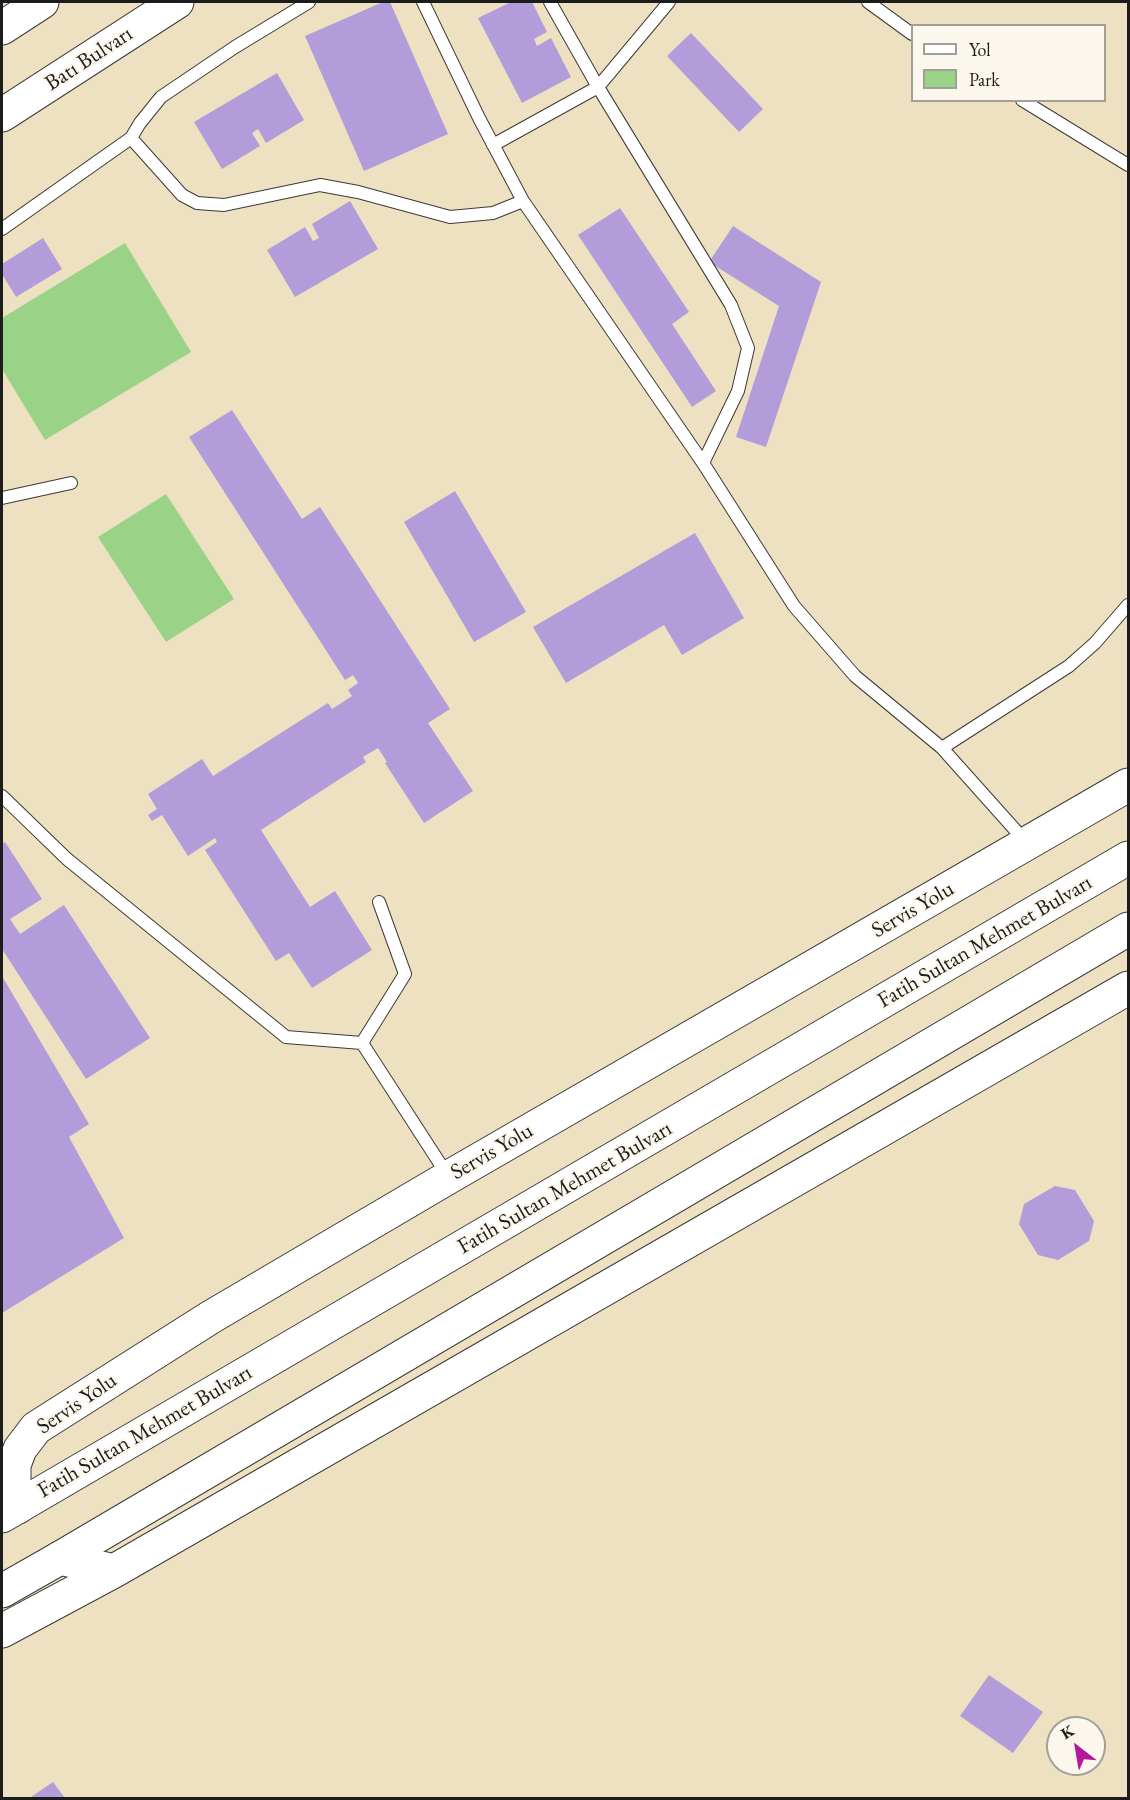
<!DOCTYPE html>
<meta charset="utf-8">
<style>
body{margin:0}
#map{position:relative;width:1130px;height:1800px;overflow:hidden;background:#ede1c1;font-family:"EB Garamond",serif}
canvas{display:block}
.frame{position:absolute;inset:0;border:3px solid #1c1c1c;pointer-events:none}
.legend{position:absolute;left:911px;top:24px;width:195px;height:78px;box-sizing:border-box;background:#fbf7ec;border:2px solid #a29f99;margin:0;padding:8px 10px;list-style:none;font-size:18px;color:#1c1c1c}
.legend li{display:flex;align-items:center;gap:12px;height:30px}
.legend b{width:30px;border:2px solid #a29f99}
.north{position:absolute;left:1046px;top:1716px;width:60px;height:60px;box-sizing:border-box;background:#fbf7ec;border:2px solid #a29f99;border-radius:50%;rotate:329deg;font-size:16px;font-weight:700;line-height:24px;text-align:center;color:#1c1c1c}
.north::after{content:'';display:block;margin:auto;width:21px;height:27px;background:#b5179e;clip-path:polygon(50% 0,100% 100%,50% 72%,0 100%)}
</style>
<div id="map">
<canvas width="1130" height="1800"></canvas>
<div class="frame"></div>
<ul class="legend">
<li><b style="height:8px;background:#fff"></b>Yol</li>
<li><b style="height:16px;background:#9ad387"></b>Park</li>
</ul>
<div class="north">K</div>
</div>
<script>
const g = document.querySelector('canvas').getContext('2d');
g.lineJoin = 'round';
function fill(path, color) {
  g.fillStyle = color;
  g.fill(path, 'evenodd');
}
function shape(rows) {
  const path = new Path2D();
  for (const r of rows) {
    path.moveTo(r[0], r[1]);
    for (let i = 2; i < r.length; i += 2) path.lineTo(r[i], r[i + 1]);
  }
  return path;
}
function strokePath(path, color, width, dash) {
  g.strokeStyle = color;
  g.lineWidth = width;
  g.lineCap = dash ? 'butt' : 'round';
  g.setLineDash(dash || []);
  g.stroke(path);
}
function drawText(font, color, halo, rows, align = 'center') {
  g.font = font + ' "EB Garamond",serif';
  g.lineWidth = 4.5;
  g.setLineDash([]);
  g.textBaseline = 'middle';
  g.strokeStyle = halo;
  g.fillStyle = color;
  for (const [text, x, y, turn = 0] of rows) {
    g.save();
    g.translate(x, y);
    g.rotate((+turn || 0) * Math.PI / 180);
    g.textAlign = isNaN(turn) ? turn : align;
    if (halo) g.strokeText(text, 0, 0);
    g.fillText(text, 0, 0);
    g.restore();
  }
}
const green = shape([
 [125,243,191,352,45,440,2,369,2,318],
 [166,494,234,599,166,642,98,537]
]);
const building = shape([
 [383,2,390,2,448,134,364,171,305,36],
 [511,2,532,2,547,32,534,39,537,46,551,38,571,77,522,103,478,18],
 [691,33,763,109,739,132,667,56],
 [277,73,304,120,266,143,258,129,252,133,260,146,222,169,194,122],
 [350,201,378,249,295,297,267,250,305,227,313,241,319,238,312,224],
 [620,208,689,312,672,324,716,391,692,407,578,235],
 [733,226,821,282,766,447,736,437,779,306,709,262],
 [43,238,62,269,16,297,2,274,2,264],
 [232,410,302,519,320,507,450,709,428,723,473,791,424,823,385,763,387,762,378,748,363,757,366,762,261,830,310,907,335,891,372,950,312,988,289,953,276,961,205,850,217,842,215,838,188,856,162,815,152,821,148,815,157,809,148,794,202,759,213,776,328,703,332,709,352,696,348,690,358,683,353,675,345,680,189,437],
 [455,491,526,612,474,642,404,522],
 [695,533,744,618,682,655,664,625,566,683,533,627],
 [5,842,42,899,10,919,20,934,64,905,150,1038,86,1079,2,949,2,844],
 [2,976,89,1124,69,1137,124,1238,2,1313],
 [1055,1186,1075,1190,1094,1221,1089,1241,1058,1260,1038,1255,1019,1224,1024,1204],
 [989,1675,1043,1712,1013,1753,960,1716],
 [53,1782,65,1798,31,1798,31,1797]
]);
const lane = shape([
 [423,2,479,118,523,201,703,463,794,606,855,676,942,748,1026,842],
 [550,2,598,87,731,305,748,348,738,391,703,463],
 [868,2,912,34],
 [1022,100,1128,165],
 [131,138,182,195,197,203,224,205,320,185,358,192,450,217,493,213,523,201],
 [493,145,598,87,669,2],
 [2,229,131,138,140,123,161,97,235,47,309,2],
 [2,498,71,483],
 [942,748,1069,666,1095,643,1128,605],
 [2,796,67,859,286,1037,362,1043],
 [362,1043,448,1176],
 [362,1043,405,974,379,902]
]);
const secondary = shape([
 [18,1507,14,1482,14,1465,20,1449,36,1428,211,1317,449,1177,1128,785],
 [60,1558,114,1571,1128,988],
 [2,1631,114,1571]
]);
const primary = shape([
 [2,28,42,2],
 [2,115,177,2]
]);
const highway = shape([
 [2,1516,1128,858],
 [2,1591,60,1558,1128,929]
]);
const streetNames = [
 ["Batı Bulvarı",89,59,-33],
 ["Servis Yolu",913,910,-30],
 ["Fatih Sultan Mehmet Bulvarı",985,942,-30],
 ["Servis Yolu",492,1152,-30],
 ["Fatih Sultan Mehmet Bulvarı",565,1188,-30],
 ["Servis Yolu",77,1404,-34],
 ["Fatih Sultan Mehmet Bulvarı",145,1432,-30]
];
fill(green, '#9ad387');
fill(building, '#b29dda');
strokePath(lane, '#3b3a35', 14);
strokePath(secondary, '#3b3a35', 35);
strokePath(primary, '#3b3a35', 35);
strokePath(highway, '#3b3a35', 35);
strokePath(lane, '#fff', 12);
strokePath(secondary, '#fff', 33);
strokePath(primary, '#fff', 33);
strokePath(highway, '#fff', 33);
drawText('22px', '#1c1c1c', '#fbf7ec', streetNames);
</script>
